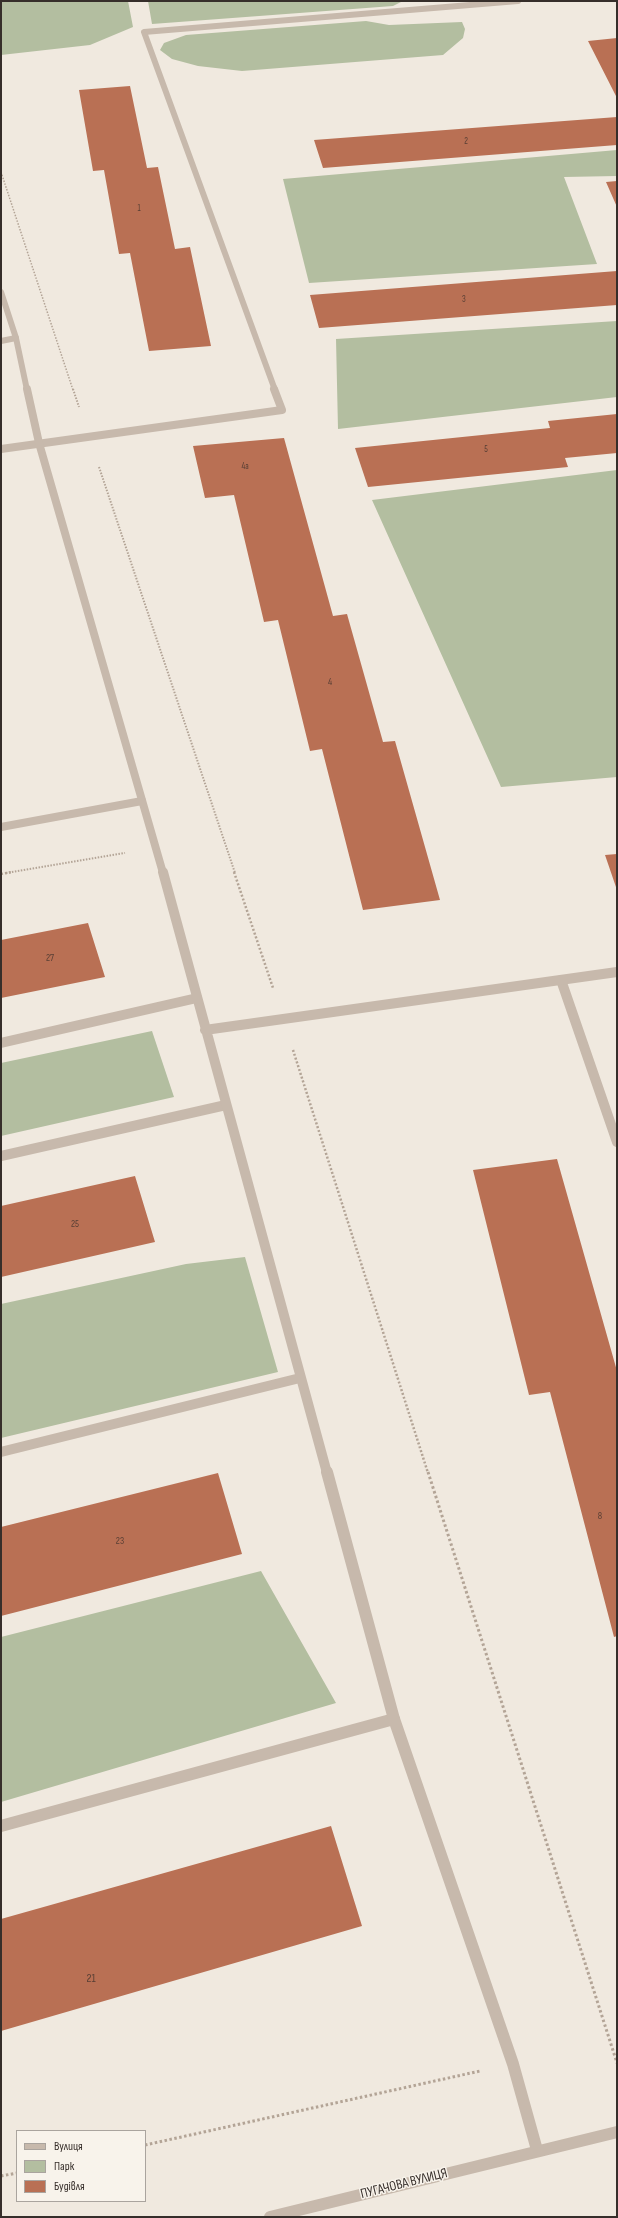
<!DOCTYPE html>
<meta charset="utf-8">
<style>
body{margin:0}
#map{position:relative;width:618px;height:2218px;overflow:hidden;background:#f0e9df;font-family:"Sofia Sans Condensed",sans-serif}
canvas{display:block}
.frame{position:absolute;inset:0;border:2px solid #362e2a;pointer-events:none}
.legend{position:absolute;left:16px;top:2130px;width:130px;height:72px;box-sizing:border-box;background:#f8f3eb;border:1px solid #aaa49e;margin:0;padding:5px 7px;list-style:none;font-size:12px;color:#362e2a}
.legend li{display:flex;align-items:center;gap:8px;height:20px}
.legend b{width:20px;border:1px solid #aaa49e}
</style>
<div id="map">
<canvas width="618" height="2218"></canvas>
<div class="frame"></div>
<ul class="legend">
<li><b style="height:5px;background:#c7b9ac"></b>Вулиця</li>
<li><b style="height:11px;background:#b3bea0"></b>Парк</li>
<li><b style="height:11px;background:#b97054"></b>Будівля</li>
</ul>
</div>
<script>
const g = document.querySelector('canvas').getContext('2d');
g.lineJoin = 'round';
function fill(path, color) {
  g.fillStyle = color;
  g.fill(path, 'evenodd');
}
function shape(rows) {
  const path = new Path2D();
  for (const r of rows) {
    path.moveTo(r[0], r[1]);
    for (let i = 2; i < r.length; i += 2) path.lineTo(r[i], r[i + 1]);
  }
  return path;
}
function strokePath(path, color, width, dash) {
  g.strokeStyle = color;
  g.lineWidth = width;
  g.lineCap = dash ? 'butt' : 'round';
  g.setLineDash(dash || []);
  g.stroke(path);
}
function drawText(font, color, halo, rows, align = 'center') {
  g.font = font + ' "Sofia Sans Condensed",sans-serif';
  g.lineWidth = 3;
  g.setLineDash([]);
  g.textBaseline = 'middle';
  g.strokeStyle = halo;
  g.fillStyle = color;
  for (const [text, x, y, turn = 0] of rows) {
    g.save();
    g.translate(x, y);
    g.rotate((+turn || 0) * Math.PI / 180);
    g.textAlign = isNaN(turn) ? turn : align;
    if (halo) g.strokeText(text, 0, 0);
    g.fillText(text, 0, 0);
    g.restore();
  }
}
const green = shape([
 [1,1,128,1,133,27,90,45,1,55],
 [148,1,403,1,393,6,152,24],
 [366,21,389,25,462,22,465,29,463,38,443,55,242,71,198,66,172,59,160,50,164,43,186,35],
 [617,150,617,176,564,177,597,264,309,283,283,179],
 [617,321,617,397,338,429,336,339],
 [617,470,617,777,501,787,372,500],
 [152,1031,174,1097,1,1136,1,1063],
 [245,1257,278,1372,1,1438,1,1304,186,1264],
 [261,1571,336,1703,1,1802,1,1637]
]);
const building = shape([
 [617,38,617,98,588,41],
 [130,86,147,168,158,167,175,249,190,247,211,346,149,351,130,253,119,254,104,170,93,171,79,90],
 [617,117,617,145,323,168,314,140],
 [617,181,617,207,606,182],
 [617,271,617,305,319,328,310,295],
 [617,414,617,453,565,458,568,467,368,487,355,448,550,428,548,421],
 [284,438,333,616,347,614,383,742,395,741,440,900,363,910,322,749,310,751,278,620,264,622,234,495,205,498,193,446],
 [617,854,617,890,605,855],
 [88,923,105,977,1,998,1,940],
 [557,1159,617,1371,617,1636,614,1637,550,1392,529,1395,473,1170],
 [135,1176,155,1242,1,1277,1,1206],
 [218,1473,242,1554,1,1616,1,1527],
 [331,1826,362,1926,1,2031,1,1919]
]);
const pathFar3 = shape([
 [1,172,73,390]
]);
const pathFar2 = shape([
 [73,389,79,407],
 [99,467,235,873],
 [6,873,125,853]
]);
const pathFar1 = shape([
 [234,872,273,988],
 [1,874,12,872],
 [293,1050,428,1473]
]);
const path = shape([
 [428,1472,617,2063],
 [145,2145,480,2071],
 [1,2176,17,2173]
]);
const serviceFar3 = shape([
 [1,341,16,338],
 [275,390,144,32,518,1]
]);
const serviceFar2 = shape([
 [1,449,282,410,274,389],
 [1,827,142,801]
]);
const serviceFar1 = shape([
 [561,980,617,1142],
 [1,1043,197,998],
 [1,1156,226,1105],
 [1,1452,300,1378]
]);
const service = shape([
 [1,1826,394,1719]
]);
const minorFar3 = shape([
 [1,292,16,338,27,390]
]);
const minorFar2 = shape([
 [27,389,39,443,163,873]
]);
const minorFar1 = shape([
 [163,872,327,1473],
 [205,1030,617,972]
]);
const minor = shape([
 [327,1472,394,1719,513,2064,537,2150],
 [270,2217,617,2132]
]);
const farNumbernames = [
 ["2",466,142],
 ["1",139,209],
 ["3",464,300],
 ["5",486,450],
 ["4а",245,467]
];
const numberNames = [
 ["4",330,682],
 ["27",50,958],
 ["25",75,1224],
 ["8",600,1516],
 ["23",120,1541]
];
const nearNumbernames = [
 ["21",91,1979]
];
const nearStreetnames = [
 ["ПУГАЧОВА ВУЛИЦЯ",404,2184,-14]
];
fill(green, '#b3bea0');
fill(building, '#b97054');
strokePath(pathFar3, '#b3a496', 1.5, [1.5, 1.5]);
strokePath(pathFar2, '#b3a496', 2, [1.5, 1.5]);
strokePath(pathFar1, '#b3a496', 2.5, [2, 2]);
strokePath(path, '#b3a496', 3, [2.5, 2.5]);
strokePath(serviceFar3, '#c7b9ac', 6);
strokePath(serviceFar2, '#c7b9ac', 8);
strokePath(serviceFar1, '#c7b9ac', 10);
strokePath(service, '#c7b9ac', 12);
strokePath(minorFar3, '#c7b9ac', 6);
strokePath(minorFar2, '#c7b9ac', 8);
strokePath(minorFar1, '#c7b9ac', 10);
strokePath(minor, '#c7b9ac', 12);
drawText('9px', '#573e34', null, farNumbernames);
drawText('10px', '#573e34', null, numberNames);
drawText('12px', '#573e34', null, nearNumbernames);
drawText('14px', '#362e2a', '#f8f3eb', nearStreetnames);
</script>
